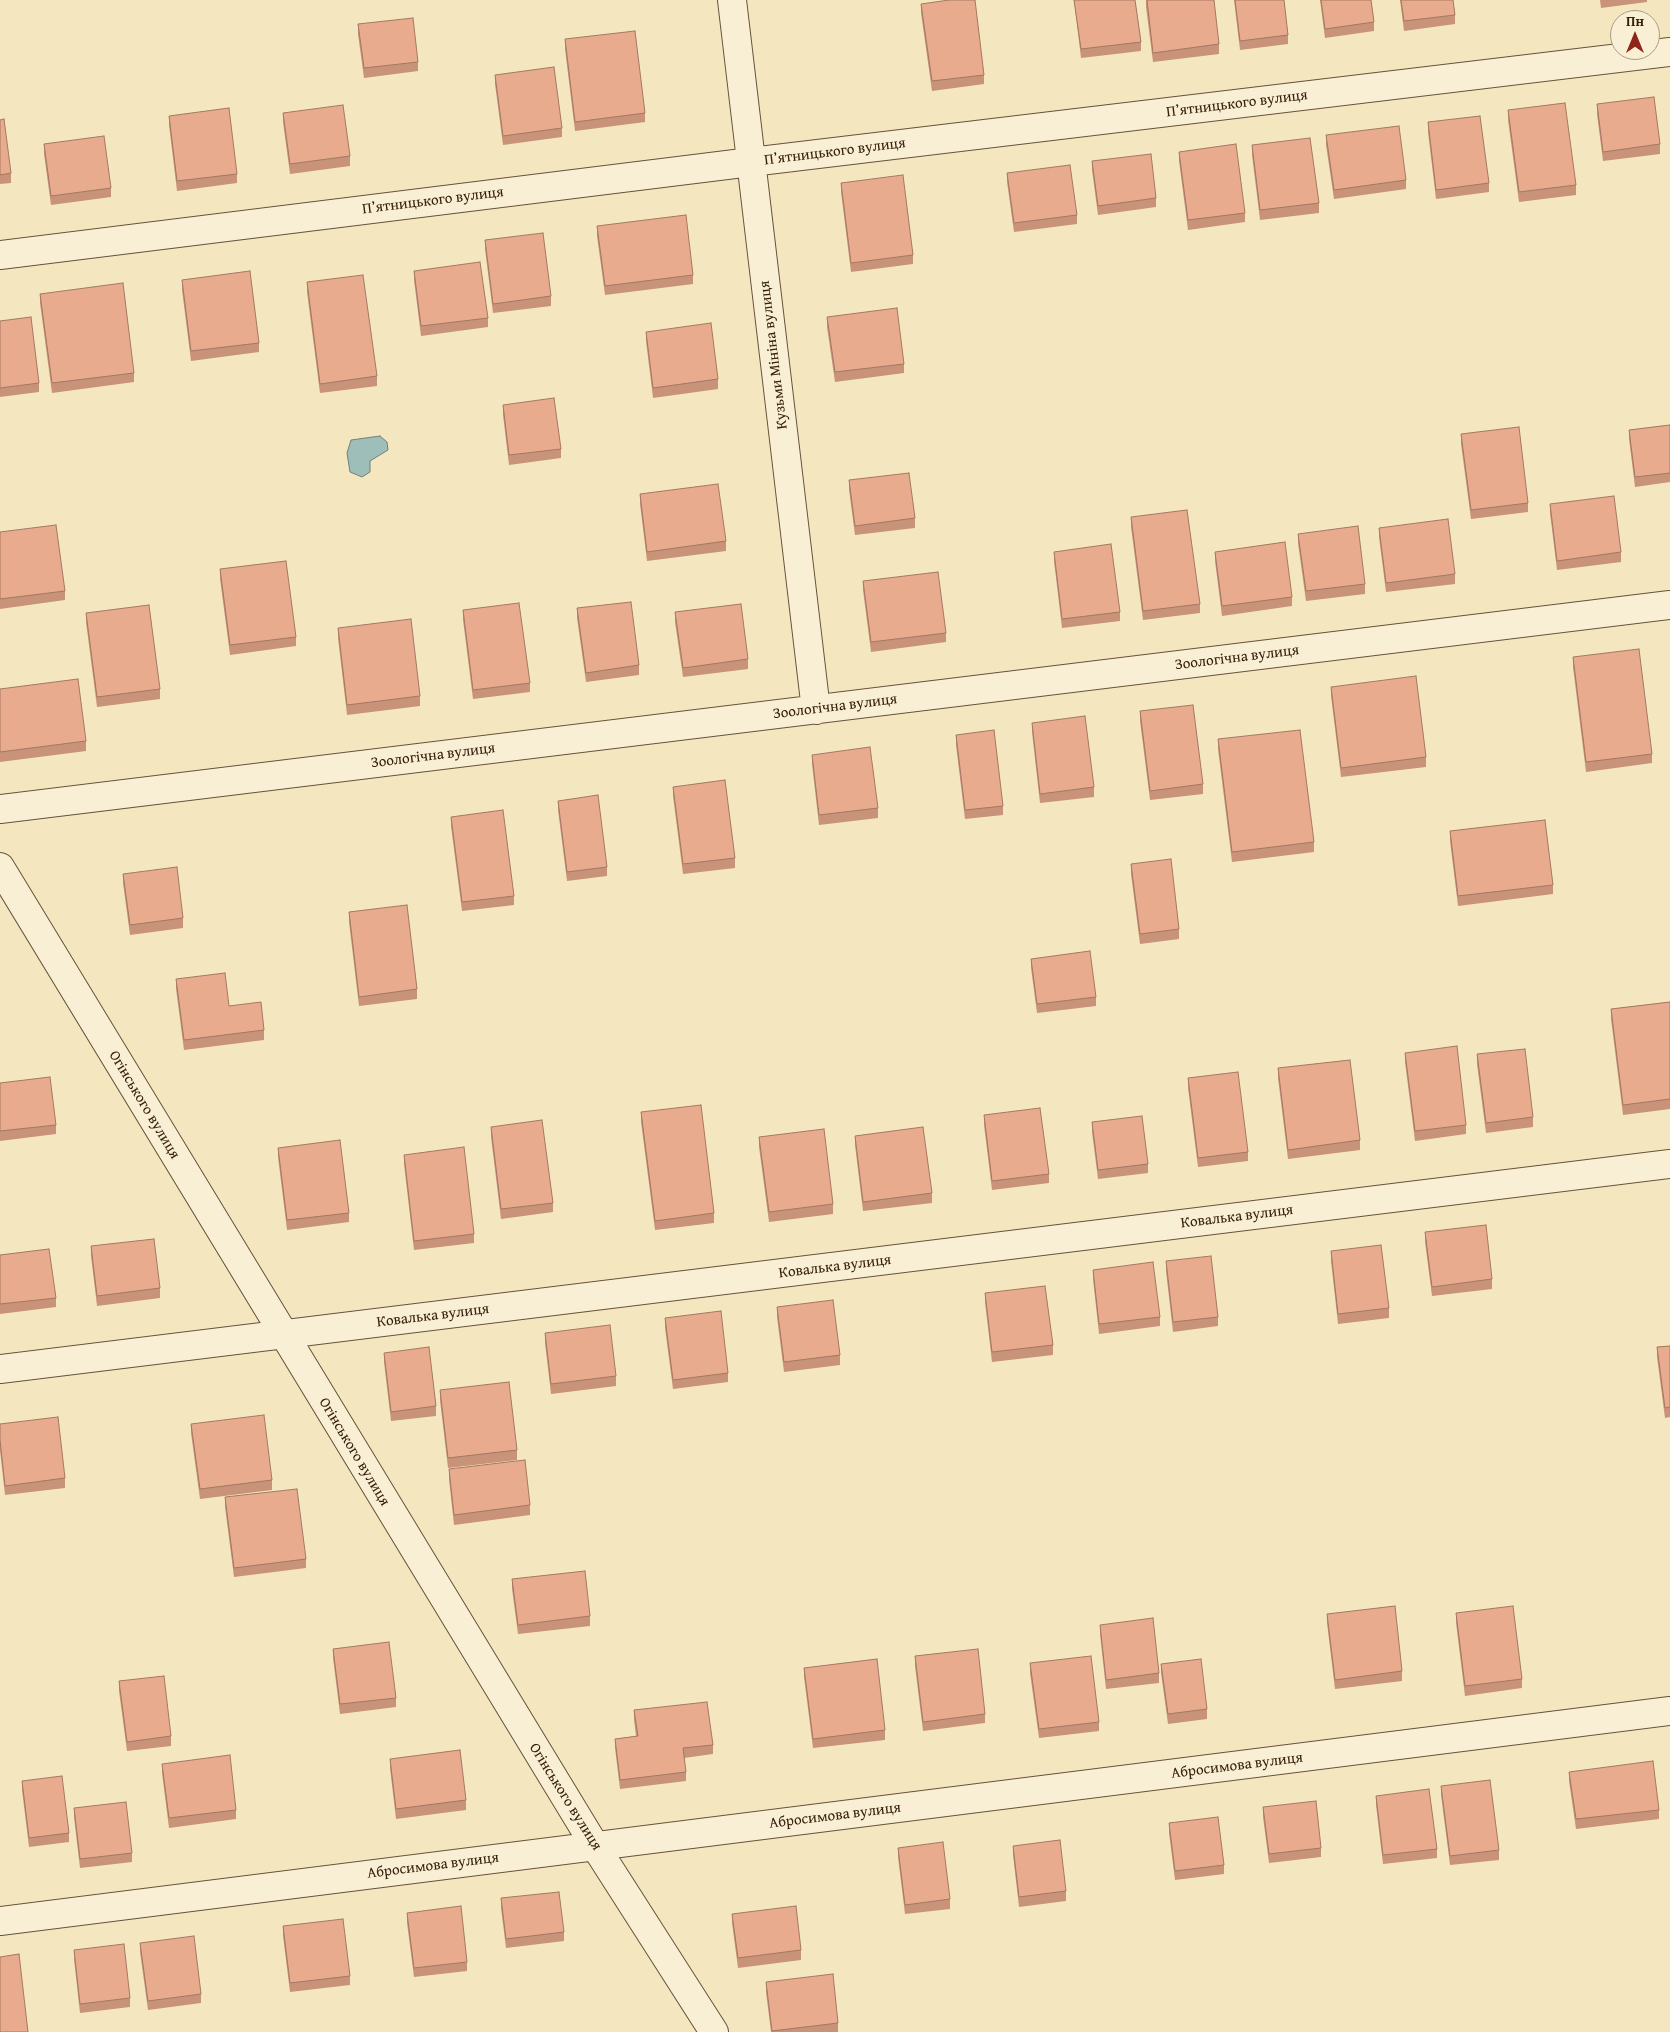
<!DOCTYPE html>
<meta charset="utf-8">
<style>
body{margin:0}
#map{position:relative;width:1670px;height:2032px;overflow:hidden;background:#f4e7bf;font-family:"Gentium Book Plus",serif}
canvas{display:block}
.north{position:absolute;left:1610px;top:10px;width:50px;height:50px;box-sizing:border-box;background:#f8efd5;border:1px solid #ab9c85;border-radius:50%;rotate:0deg;font-size:14px;font-weight:700;line-height:20px;text-align:center;color:#38200c}
.north::after{content:'';display:block;margin:auto;width:18px;height:22px;background:#8f2418;clip-path:polygon(50% 0,100% 100%,50% 72%,0 100%)}
</style>
<div id="map">
<canvas width="1670" height="2032"></canvas>
<div class="north">Пн</div>
</div>
<script>
const g = document.querySelector('canvas').getContext('2d');
g.lineJoin = 'round';
function fill(path, color) {
  g.fillStyle = color;
  g.fill(path, 'evenodd');
}
function shape(rows) {
  const path = new Path2D();
  for (const r of rows) {
    path.moveTo(r[0], r[1]);
    for (let i = 2; i < r.length; i += 2) path.lineTo(r[i], r[i + 1]);
  }
  return path;
}
function strokePath(path, color, width, dash) {
  g.strokeStyle = color;
  g.lineWidth = width;
  g.lineCap = dash ? 'butt' : 'round';
  g.setLineDash(dash || []);
  g.stroke(path);
}
function drawText(font, color, halo, rows, align = 'center') {
  g.font = font + ' "Gentium Book Plus",serif';
  g.lineWidth = 4;
  g.setLineDash([]);
  g.textBaseline = 'middle';
  g.strokeStyle = halo;
  g.fillStyle = color;
  for (const [text, x, y, turn = 0] of rows) {
    g.save();
    g.translate(x, y);
    g.rotate((+turn || 0) * Math.PI / 180);
    g.textAlign = isNaN(turn) ? turn : align;
    if (halo) g.strokeText(text, 0, 0);
    g.fillText(text, 0, 0);
    g.restore();
  }
}
const water = shape([
 [380,436,387,442,388,450,370,461,370,472,362,477,350,472,347,453,351,440,380,436]
]);
const street = shape([
 [732,0,816,710],
 [0,255,751,162,1670,52],
 [0,809,1670,605],
 [0,867,595,1846,714,2032],
 [0,1369,1670,1164],
 [0,1921,1670,1711]
]);
const wall = shape([
 [1074,0,1135,0,1141,42,1141,51,1081,58],
 [1146,0,1219,44,1219,54,1153,62,1146,7],
 [1234,0,1284,0,1288,35,1288,44,1240,50],
 [1320,0,1371,0,1374,22,1374,31,1325,38],
 [1400,0,1453,0,1455,15,1455,24,1404,31],
 [1600,0,1647,0,1647,2,1601,8],
 [921,4,984,75,984,84,932,91,921,13],
 [358,24,418,62,418,71,364,78,358,34],
 [565,39,645,113,645,122,575,131,565,49],
 [495,75,562,128,562,137,503,145,495,84],
 [1597,104,1660,144,1660,154,1603,161,1597,114],
 [1508,110,1576,185,1576,195,1519,202,1508,120],
 [283,113,350,156,350,166,290,174,283,122],
 [169,116,237,174,237,183,177,191,169,125],
 [0,120,11,173,11,183,0,184],
 [1428,122,1489,183,1489,192,1436,199,1428,132],
 [1326,135,1406,180,1406,189,1334,199,1326,145],
 [44,144,111,188,111,197,51,205,44,154],
 [1252,145,1319,203,1319,213,1260,220,1252,155],
 [1179,152,1245,213,1245,222,1188,230,1179,161],
 [1092,161,1156,198,1156,207,1098,215,1092,170],
 [1007,173,1077,215,1077,224,1014,232,1007,182],
 [841,183,913,255,913,264,851,272,841,192],
 [597,226,693,275,693,284,605,295,597,236],
 [485,240,551,296,551,306,493,313,485,249],
 [414,271,488,318,488,327,421,336,414,280],
 [182,280,259,343,259,352,191,361,182,290],
 [307,282,377,376,377,386,320,393,307,292],
 [40,294,134,373,134,382,52,393,40,303],
 [827,317,904,364,904,373,835,382,827,327],
 [0,321,39,383,39,392,0,397],
 [646,332,718,379,718,389,653,398,646,341],
 [503,405,561,449,561,458,509,465,503,415],
 [1670,425,1670,482,1635,487,1629,439,1629,430],
 [1461,434,1528,503,1528,512,1471,519,1461,444],
 [849,480,915,518,915,528,855,535,849,490],
 [640,494,726,541,726,551,647,561,640,504],
 [1550,504,1621,552,1621,562,1557,570,1550,513],
 [1131,517,1200,604,1200,613,1143,620,1131,527],
 [1379,528,1455,574,1455,584,1386,592,1379,537],
 [0,532,65,591,65,600,0,609],
 [1298,534,1365,584,1365,594,1306,601,1298,543],
 [1054,552,1120,612,1120,621,1062,628,1054,561],
 [1215,552,1292,597,1292,606,1222,616,1215,561],
 [220,569,296,637,296,646,230,655,220,579],
 [863,581,946,633,946,642,871,652,863,590],
 [577,608,639,665,639,675,586,682,577,618],
 [463,610,530,683,530,692,473,699,463,620],
 [675,612,748,659,748,669,683,677,675,622],
 [86,613,160,689,160,699,97,707,86,622],
 [338,628,420,696,420,706,347,715,338,638],
 [1573,657,1652,754,1652,763,1586,772,1573,667],
 [1331,687,1426,757,1426,767,1341,777,1331,696],
 [0,689,86,741,86,751,0,762],
 [1140,711,1203,784,1203,794,1150,800,1140,721],
 [1032,723,1094,787,1094,797,1040,803,1032,732],
 [956,735,1003,806,1003,815,965,819,956,745],
 [1218,739,1314,842,1314,852,1232,862,1218,749],
 [812,755,878,808,878,818,819,825,812,764],
 [673,787,735,858,735,868,683,874,673,796],
 [558,801,607,867,607,876,567,881,558,810],
 [451,817,514,896,514,905,462,911,451,826],
 [1450,831,1553,885,1553,894,1458,906,1450,841],
 [1131,864,1179,929,1179,939,1140,944,1131,874],
 [123,874,183,918,183,928,130,935,123,883],
 [349,912,417,989,417,999,359,1006,349,922],
 [1031,959,1096,997,1096,1006,1037,1013,1031,968],
 [176,979,229,1006,264,1030,264,1040,184,1050,176,989],
 [1670,1002,1670,1109,1623,1115,1611,1019,1611,1009],
 [1405,1053,1466,1125,1466,1134,1415,1141,1405,1062],
 [1477,1054,1533,1117,1533,1127,1486,1133,1477,1064],
 [1278,1068,1360,1140,1360,1150,1288,1159,1278,1078],
 [1188,1078,1248,1152,1248,1161,1198,1167,1188,1088],
 [0,1083,56,1125,56,1134,0,1141],
 [641,1112,714,1213,714,1223,655,1230,641,1122],
 [984,1115,1049,1174,1049,1183,992,1190,984,1125],
 [1092,1122,1148,1164,1148,1173,1098,1179,1092,1132],
 [491,1127,553,1203,553,1212,501,1219,491,1137],
 [855,1136,932,1193,932,1203,863,1211,855,1145],
 [759,1137,833,1204,833,1214,769,1222,759,1147],
 [278,1148,349,1213,349,1222,287,1230,278,1157],
 [404,1155,474,1234,474,1243,414,1250,404,1164],
 [1425,1232,1492,1279,1492,1289,1432,1296,1425,1242],
 [91,1246,160,1288,160,1298,97,1306,91,1256],
 [1331,1251,1389,1308,1389,1318,1338,1324,1331,1261],
 [0,1255,56,1298,56,1307,0,1314],
 [1166,1261,1218,1317,1218,1326,1173,1332,1166,1271],
 [1093,1270,1160,1317,1160,1326,1099,1334,1093,1279],
 [985,1293,1053,1345,1053,1355,992,1362,985,1302],
 [777,1307,840,1355,840,1365,784,1372,777,1317],
 [665,1318,728,1373,728,1382,673,1389,665,1328],
 [545,1333,616,1376,616,1386,551,1394,545,1343],
 [1670,1346,1670,1417,1665,1418,1657,1357,1657,1347],
 [384,1353,436,1406,436,1416,391,1421,384,1362],
 [440,1390,517,1450,517,1460,448,1468,440,1400],
 [0,1424,65,1478,65,1488,5,1495,0,1450],
 [191,1424,272,1480,272,1490,200,1499,191,1433],
 [449,1469,530,1505,530,1515,454,1525,449,1479],
 [225,1497,306,1559,306,1568,234,1577,225,1507],
 [512,1579,590,1616,590,1626,518,1634,512,1589],
 [1456,1613,1522,1679,1522,1688,1465,1696,1456,1623],
 [1327,1614,1402,1671,1402,1681,1335,1689,1327,1623],
 [1100,1625,1159,1673,1159,1683,1106,1689,1100,1634],
 [333,1649,396,1698,396,1707,340,1714,333,1658],
 [915,1656,985,1714,985,1723,923,1731,915,1666],
 [1030,1663,1099,1722,1099,1731,1039,1738,1030,1673],
 [1161,1664,1207,1709,1207,1719,1168,1724,1161,1673],
 [804,1668,885,1730,885,1740,813,1748,804,1677],
 [119,1681,171,1736,171,1746,127,1751,119,1691],
 [634,1710,713,1745,713,1754,684,1758,686,1772,686,1781,620,1789,615,1748,615,1739,636,1736,634,1720],
 [390,1759,466,1800,466,1810,396,1819,390,1768],
 [162,1764,236,1810,236,1819,169,1828,162,1773],
 [1569,1772,1659,1810,1659,1819,1576,1829,1569,1781],
 [22,1781,69,1833,69,1842,29,1847,22,1790],
 [1441,1786,1499,1850,1499,1860,1450,1865,1441,1795],
 [1376,1796,1437,1849,1437,1858,1383,1864,1376,1805],
 [1263,1807,1321,1848,1321,1857,1269,1863,1263,1817],
 [74,1808,132,1853,132,1862,80,1868,74,1817],
 [1169,1823,1224,1865,1224,1874,1175,1880,1169,1833],
 [1013,1846,1066,1891,1066,1901,1019,1907,1013,1855],
 [898,1848,950,1899,950,1909,905,1914,898,1857],
 [501,1898,564,1932,564,1941,506,1948,501,1908],
 [407,1913,467,1962,467,1971,414,1977,407,1923],
 [732,1914,801,1950,801,1960,738,1968,732,1923],
 [283,1926,350,1976,350,1985,290,1992,283,1936],
 [140,1943,201,1994,201,2003,148,2010,140,1952],
 [74,1950,130,1998,130,2007,80,2013,74,1959],
 [766,1982,838,2023,838,2032,771,2032,766,1992]
]);
const building = shape([
 [949,0,975,0,984,75,932,81,921,4,949,0],
 [1074,0,1135,0,1141,42,1081,49,1074,0],
 [1147,0,1214,0,1219,44,1153,53,1147,0],
 [1235,0,1284,0,1288,35,1240,41,1235,0],
 [1321,0,1371,0,1374,22,1325,29,1321,0],
 [1401,0,1453,0,1455,15,1404,21,1401,0],
 [413,18,418,62,364,68,358,24,413,18],
 [635,31,645,113,575,122,565,39,635,31],
 [554,67,562,128,503,136,495,75,554,67],
 [1654,97,1660,144,1603,152,1597,104,1654,97],
 [1565,103,1576,185,1519,192,1508,110,1565,103],
 [343,105,350,156,290,164,283,113,343,105],
 [229,108,237,174,177,181,169,116,229,108],
 [1480,116,1489,183,1436,190,1428,122,1480,116],
 [4,119,11,173,0,175,0,120,4,119],
 [1399,126,1406,180,1334,190,1326,135,1399,126],
 [104,136,111,188,51,196,44,144,104,136],
 [1310,138,1319,203,1260,210,1252,145,1310,138],
 [1236,144,1245,213,1188,220,1179,152,1236,144],
 [1151,154,1156,198,1098,206,1092,161,1151,154],
 [1070,165,1077,215,1014,223,1007,173,1070,165],
 [903,175,913,255,851,263,841,183,903,175],
 [686,215,693,275,605,286,597,226,686,215],
 [543,233,551,296,493,304,485,240,543,233],
 [480,262,488,318,421,326,414,271,480,262],
 [250,271,259,343,191,351,182,280,250,271],
 [363,275,377,376,320,384,307,282,363,275],
 [123,283,134,373,52,383,40,294,123,283],
 [897,308,904,364,835,372,827,317,897,308],
 [31,317,39,383,0,388,0,321,31,317],
 [711,323,718,379,653,388,646,332,711,323],
 [554,398,561,449,509,455,503,405,554,398],
 [1670,425,1670,473,1635,477,1629,430,1670,425],
 [1519,427,1528,503,1471,510,1461,434,1519,427],
 [909,473,915,518,855,526,849,480,909,473],
 [718,484,726,541,647,552,640,494,718,484],
 [1614,496,1621,552,1557,561,1550,504,1614,496],
 [1187,510,1200,604,1143,611,1131,517,1187,510],
 [1448,519,1455,574,1386,583,1379,528,1448,519],
 [56,525,65,591,0,599,0,532,56,525],
 [1358,526,1365,584,1306,591,1298,534,1358,526],
 [1285,542,1292,597,1222,606,1215,552,1285,542],
 [1111,544,1120,612,1062,619,1054,552,1111,544],
 [286,561,296,637,230,645,220,569,286,561],
 [938,572,946,633,871,642,863,581,938,572],
 [631,602,639,665,586,673,577,608,631,602],
 [519,603,530,683,473,690,463,610,519,603],
 [741,604,748,659,683,668,675,612,741,604],
 [149,605,160,689,97,697,86,613,149,605],
 [411,619,420,696,347,705,338,628,411,619],
 [1639,649,1652,754,1586,762,1573,657,1639,649],
 [1416,676,1426,757,1341,768,1331,687,1416,676],
 [78,679,86,741,0,752,0,689,78,679],
 [1193,705,1203,784,1150,791,1140,711,1193,705],
 [1085,716,1094,787,1040,794,1032,723,1085,716],
 [994,730,1003,806,965,810,956,735,994,730],
 [1300,730,1314,842,1232,852,1218,739,1300,730],
 [870,747,878,808,819,815,812,755,870,747],
 [725,780,735,858,683,864,673,787,725,780],
 [598,795,607,867,567,872,558,801,598,795],
 [503,810,514,896,462,902,451,817,503,810],
 [1545,820,1553,885,1458,896,1450,831,1545,820],
 [1171,859,1179,929,1140,934,1131,864,1171,859],
 [177,867,183,918,130,925,123,874,177,867],
 [407,905,417,989,359,997,349,912,407,905],
 [1090,951,1096,997,1037,1004,1031,959,1090,951],
 [225,973,229,1006,261,1002,264,1030,184,1040,176,979,225,973],
 [1670,1002,1670,1099,1623,1105,1611,1009,1670,1002],
 [1457,1046,1466,1125,1415,1131,1405,1053,1457,1046],
 [1525,1049,1533,1117,1486,1123,1477,1054,1525,1049],
 [1350,1060,1360,1140,1288,1150,1278,1068,1350,1060],
 [1238,1072,1248,1152,1198,1158,1188,1078,1238,1072],
 [50,1077,56,1125,0,1131,0,1083,50,1077],
 [701,1105,714,1213,655,1221,641,1112,701,1105],
 [1040,1108,1049,1174,992,1181,984,1115,1040,1108],
 [1142,1116,1148,1164,1098,1170,1092,1122,1142,1116],
 [542,1120,553,1203,501,1209,491,1127,542,1120],
 [923,1127,932,1193,863,1202,855,1136,923,1127],
 [824,1129,833,1204,769,1212,759,1137,824,1129],
 [340,1140,349,1213,287,1220,278,1148,340,1140],
 [464,1147,474,1234,414,1241,404,1155,464,1147],
 [1486,1225,1492,1279,1432,1287,1425,1232,1486,1225],
 [154,1239,160,1288,97,1296,91,1246,154,1239],
 [1381,1245,1389,1308,1338,1314,1331,1251,1381,1245],
 [49,1249,56,1298,0,1304,0,1255,49,1249],
 [1211,1256,1218,1317,1173,1322,1166,1261,1211,1256],
 [1153,1262,1160,1317,1099,1324,1093,1270,1153,1262],
 [1045,1286,1053,1345,992,1352,985,1293,1045,1286],
 [833,1300,840,1355,784,1362,777,1307,833,1300],
 [721,1311,728,1373,673,1380,665,1318,721,1311],
 [610,1325,616,1376,551,1384,545,1333,610,1325],
 [1670,1346,1670,1407,1665,1408,1657,1347,1670,1346],
 [429,1347,436,1406,391,1412,384,1353,429,1347],
 [509,1382,517,1450,448,1458,440,1390,509,1382],
 [264,1415,272,1480,200,1489,191,1424,264,1415],
 [58,1417,65,1478,5,1486,0,1440,0,1424,58,1417],
 [525,1460,530,1505,454,1515,449,1469,525,1460],
 [297,1489,306,1559,234,1568,225,1497,297,1489],
 [585,1571,590,1616,518,1625,512,1579,585,1571],
 [1395,1606,1402,1671,1335,1680,1327,1614,1395,1606],
 [1513,1606,1522,1679,1465,1686,1456,1613,1513,1606],
 [1153,1618,1159,1673,1106,1680,1100,1625,1153,1618],
 [389,1642,396,1698,340,1704,333,1649,389,1642],
 [978,1649,985,1714,923,1722,915,1656,978,1649],
 [1091,1656,1099,1722,1039,1729,1030,1663,1091,1656],
 [877,1659,885,1730,813,1739,804,1668,877,1659],
 [1201,1659,1207,1709,1168,1714,1161,1664,1201,1659],
 [164,1676,171,1736,127,1742,119,1681,164,1676],
 [707,1702,713,1745,683,1748,686,1772,620,1780,615,1739,638,1736,634,1710,707,1702],
 [460,1750,466,1800,396,1809,390,1759,460,1750],
 [230,1755,236,1810,169,1818,162,1764,230,1755],
 [1653,1761,1659,1810,1576,1819,1569,1772,1653,1761],
 [62,1776,69,1833,29,1838,22,1781,62,1776],
 [1490,1780,1499,1850,1450,1856,1441,1786,1490,1780],
 [1429,1789,1437,1849,1383,1855,1376,1796,1429,1789],
 [1316,1801,1321,1848,1269,1854,1263,1807,1316,1801],
 [126,1802,132,1853,80,1859,74,1808,126,1802],
 [1218,1817,1224,1865,1175,1871,1169,1823,1218,1817],
 [1060,1840,1066,1891,1019,1897,1013,1846,1060,1840],
 [943,1842,950,1899,905,1905,898,1848,943,1842],
 [559,1892,564,1932,506,1939,501,1898,559,1892],
 [461,1906,467,1962,414,1968,407,1913,461,1906],
 [796,1906,801,1950,738,1958,732,1914,796,1906],
 [343,1919,350,1976,290,1983,283,1926,343,1919],
 [194,1936,201,1994,148,2001,140,1943,194,1936],
 [124,1944,130,1998,80,2004,74,1950,124,1944],
 [19,1954,28,2032,0,2032,0,1957,19,1954],
 [833,1974,838,2023,772,2031,766,1982,833,1974]
]);
const streetNames = [
 ["П’ятницького вулиця",1237,104,-7],
 ["П’ятницького вулиця",835,152,-7],
 ["П’ятницького вулиця",433,201,-7],
 ["Кузьми Мініна вулиця",774,355,-97],
 ["Зоологічна вулиця",1237,658,-7],
 ["Зоологічна вулиця",835,707,-7],
 ["Зоологічна вулиця",433,756,-7],
 ["Огінського вулиця",144,1105,59],
 ["Ковалька вулиця",1237,1217,-7],
 ["Ковалька вулиця",835,1267,-7],
 ["Ковалька вулиця",433,1316,-7],
 ["Огінського вулиця",354,1452,59],
 ["Абросимова вулиця",1237,1766,-7],
 ["Огінського вулиця",565,1797,58],
 ["Абросимова вулиця",835,1816,-7],
 ["Абросимова вулиця",433,1866,-7]
];
fill(water, '#9ebeb9');
strokePath(water, '#757f74', 1);
strokePath(street, '#675239', 30);
strokePath(street, '#f8efd5', 28);
fill(wall, '#c89379');
fill(building, '#e9ab8d');
strokePath(building, '#a37863', 1);
drawText('15px', '#38200c', '#f8efd5', streetNames);
</script>
